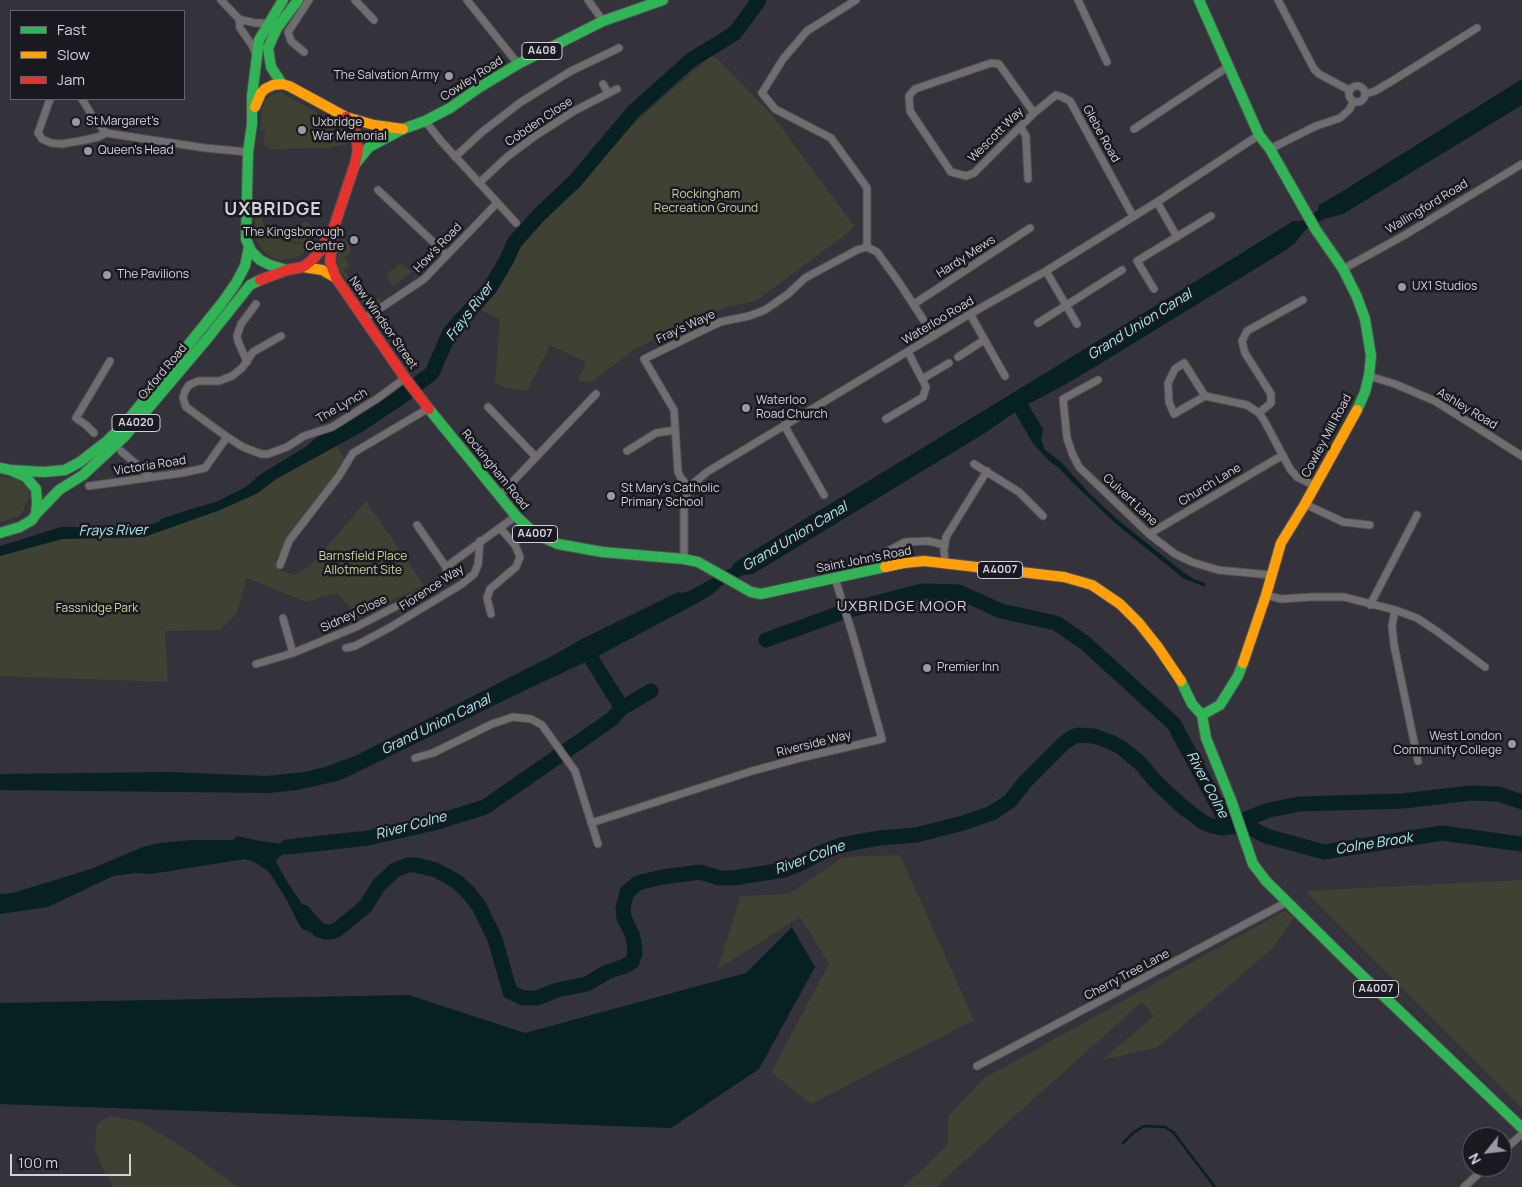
<!DOCTYPE html>
<style>
body{margin:0}
#map{position:relative;width:1522px;height:1187px;overflow:hidden;background:#34323a;font-family:Manrope,sans-serif}
canvas{display:block}
.legend{position:absolute;left:10px;top:10px;width:175px;height:90px;box-sizing:border-box;background:#1a191f;border:1px solid #64636a;margin:0;padding:6px 9px;list-style:none;font-size:15px;color:#d3d1da}
.legend li{display:flex;align-items:center;gap:10px;height:25px}
.legend b{width:25px;border:1px solid #64636a}
.north{position:absolute;left:1462px;top:1127px;width:50px;height:50px;box-sizing:border-box;background:#1a191f;border:1px solid #64636a;border-radius:50%;rotate:241deg;font-size:14px;font-weight:700;line-height:20px;text-align:center;color:#d3d1da}
.north::after{content:'';display:block;margin:auto;width:18px;height:22px;background:#9b99a2;clip-path:polygon(50% 0,100% 100%,50% 72%,0 100%)}
.scale{position:absolute;left:10px;top:1154px;width:121px;height:22px;box-sizing:border-box;border:2px solid #d3d1da;border-top:0;padding-left:6px;font-size:15px;line-height:18px;white-space:nowrap;color:#d3d1da;-webkit-text-stroke:4px #1a191f;paint-order:stroke}
</style>
<div id="map">
<canvas width="1522" height="1187"></canvas>
<ul class="legend">
<li><b style="height:6px;background:#30b455"></b>Fast</li>
<li><b style="height:6px;background:#ff9f0a"></b>Slow</li>
<li><b style="height:6px;background:#e5322d"></b>Jam</li>
</ul>
<div class="north">N</div>
<div class="scale">100 m</div>
</div>
<script>
const g = document.querySelector('canvas').getContext('2d');
g.lineJoin = 'round';
function fill(path, color) {
  g.fillStyle = color;
  g.fill(path, 'evenodd');
}
function shape(rows) {
  const path = new Path2D();
  for (const r of rows) {
    if (r.length === 3) {
      path.moveTo(r[0] + r[2], r[1]);
      path.arc(r[0], r[1], r[2], 0, 2 * Math.PI);
      continue;
    }
    path.moveTo(r[0], r[1]);
    for (let i = 2; i < r.length; i += 2) path.lineTo(r[i], r[i + 1]);
  }
  return path;
}
function strokePath(path, color, width, dash) {
  g.strokeStyle = color;
  g.lineWidth = width;
  g.lineCap = dash ? 'butt' : 'round';
  g.setLineDash(dash || []);
  g.stroke(path);
}
function drawText(font, color, halo, rows, align = 'center') {
  g.font = font + ' Manrope,sans-serif';
  g.lineWidth = 5;
  g.setLineDash([]);
  g.textBaseline = 'middle';
  g.strokeStyle = halo;
  g.fillStyle = color;
  for (const [text, x, y, turn = 0] of rows) {
    g.save();
    g.translate(x, y);
    g.rotate((+turn || 0) * Math.PI / 180);
    g.textAlign = isNaN(turn) ? turn : align;
    if (halo) g.strokeText(text, 0, 0);
    g.fillText(text, 0, 0);
    g.restore();
  }
}
const green = shape([
 [711,56,717,58,773,116,854,226,845,235,757,300,743,304,727,307,702,316,635,349,591,382,578,381,586,362,550,345,527,391,506,388,495,383,500,319,481,310,501,284,526,238,594,168,622,135,642,116],
 [276,93,282,93,343,127,349,133,349,140,345,145,328,148,270,149,263,144,266,130,260,130,262,109,265,100,270,96],
 [256,203,265,228,273,237,285,242,309,245,302,254,295,258,281,260,271,257,263,251,254,236],
 [306,221,314,227,314,235,311,240,308,242,309,244,278,239,267,229,275,229,278,234,288,227,291,227,296,229,300,233,303,231,302,223],
 [343,236,351,249,350,250,351,252,344,257,350,265,344,270,353,283,360,279,363,284,357,289,366,302,373,298,374,300,381,297,381,303,371,309,366,309,338,267,337,260,338,249],
 [401,263,412,272,393,286,386,274],
 [337,445,347,465,305,516,283,558,279,570,296,575,312,564,366,501,424,585,358,617,337,593,306,602,247,578,237,613,220,630,165,631,168,682,0,676,0,556,62,539,144,537,220,510,258,493,275,480],
 [0,476,17,479,24,482,29,489,29,498,22,513,17,517,0,522],
 [900,855,974,1020,811,1104,771,1072,829,964,800,917,718,969,740,896,789,894,843,857],
 [1522,880,1522,1108,1305,891],
 [1284,911,1294,917,1274,947,1158,1047,1102,1060,1154,1016,1142,1002,942,1181,937,1187,902,1187,922,1170,948,1144,948,1116,983,1079],
 [109,1116,141,1122,181,1146,238,1187,113,1187,101,1165,95,1148,97,1124]
]);
const water = shape([
 [751,0,766,0,745,26,738,18],
 [1522,79,1522,105,1343,214,1324,219,1306,229,1295,243,1286,250,1088,371,1059,388,1028,404,1043,429,1041,440,1045,450,1061,462,1089,493,1118,520,1183,572,1194,579,1205,583,1205,587,1183,578,1115,523,1067,477,1059,468,1049,461,1032,442,1015,412,985,433,753,574,743,575,721,586,715,592,703,600,598,656,509,698,341,780,298,790,269,793,0,790,0,774,168,772,266,776,305,772,325,767,357,755,550,657,580,640,678,592,683,593,691,590,731,568,734,563,808,517,857,488,1237,256,1293,221,1301,221,1304,220,1318,210,1319,205,1338,194],
 [402,388,404,388,412,398,364,431,276,479,258,493,220,510,144,537,62,539,0,556,0,546,61,527,138,528,159,522,161,519,188,510,216,502,246,487,261,474,307,446,317,437,342,426],
 [237,836,260,841,282,844,307,841,307,850,292,851,282,855,277,859,276,862,286,880,302,904,312,916,317,918,313,934,301,928,285,897,269,872,256,863,245,859,151,874,136,873,113,876,48,907,0,914,0,894,12,893,32,887,91,869,143,847,159,843,192,840,233,840],
 [792,927,815,967,759,1069,671,1128,0,1104,0,1003,409,995,525,1033,746,973]
]);
const stream = shape([
 [1123,1143,1133,1133,1144,1126,1165,1127,1173,1132,1215,1187]
]);
const river = shape([
 [391,404,432,373,450,332,490,288,507,259,514,243,539,215,575,181,633,112,691,60,735,33,759,0],
 [766,640,846,611,922,591,959,592,1001,611,1056,623,1084,642,1174,724,1229,827,1249,827,1266,836,1324,852,1442,833,1522,844],
 [586,650,622,708],
 [287,847,368,838,434,823,485,807,612,719,622,708,651,691],
 [303,912,319,930,326,932,331,932,338,929,365,907,379,885,395,870,408,865,416,865,436,870,456,881,468,892,479,906,495,939,510,992,523,998,537,998,557,990,587,984,607,972,625,966,632,962,635,953,634,942,632,934,624,918,623,908,627,892,638,883,662,877,700,872,720,878,733,878,784,870,797,865,820,853,841,845,879,838,916,835,963,823,992,813,1010,801,1025,782,1064,743,1071,738,1078,735,1094,736,1111,742,1122,748,1141,764,1156,782,1184,808,1203,822,1212,826,1222,828,1229,827,1248,818,1269,810,1300,804,1403,801,1471,793,1499,794,1522,802]
]);
const street = shape([
 [221,0,239,19,255,23,268,23],
 [355,0,374,20],
 [467,0,518,64],
 [588,0,603,21],
 [856,0,807,31,783,59,762,93,775,109,831,138,850,164,867,188,867,247],
 [1078,0,1107,62],
 [1278,0,1314,69,1319,74,1349,90],
 [239,19,240,28,252,45,256,54],
 [304,52,291,41,288,32,309,0],
 [603,84,608,93],
 [1357,94,8],
 [1365,94,1375,91,1392,81,1477,28],
 [50,99,38,133,42,139,51,143,62,144,85,140,98,137,106,133,205,148,248,152],
 [82,99,93,117,106,133],
 [1034,113,999,64,991,63,915,89,909,96,910,111,951,172,966,176,974,173,1034,113,1056,95,1062,97,1070,101,1133,216],
 [425,121,441,141,516,223],
 [1021,128,1026,136,1028,179],
 [1134,129,1229,66],
 [1270,149,1316,126,1340,118,1349,110,1354,101],
 [455,157,482,132,521,102,571,71,619,48],
 [479,183,507,157,535,136,574,111,617,89],
 [378,190,447,255],
 [1157,202,1177,237],
 [1343,269,1403,236,1522,164],
 [1046,271,1077,324],
 [1154,289,1137,261,1211,216],
 [914,304,1030,228],
 [970,314,1005,376],
 [364,319,424,279,497,203],
 [1038,323,1122,270],
 [281,336,253,352,242,368,232,376,219,381,198,381,189,385,185,391,183,398,186,407,227,437,243,447,261,454,268,454,287,447,304,436,332,427,378,398,405,378],
 [958,357,984,340],
 [247,362,238,341,237,336,241,324,256,304],
 [1369,376,1395,384,1435,401,1522,456],
 [922,379,949,363],
 [1098,380,1063,399,1067,438,1072,453,1079,467,1149,534,1175,554,1192,562,1218,570,1271,575],
 [1205,396,1184,363,1175,369,1168,383,1169,402,1174,414,1205,396,1247,405,1259,413,1265,422,1290,469,1297,477,1315,486],
 [488,407,536,457],
 [1259,413,1271,403,1271,394,1245,353,1242,341,1247,331,1303,300],
 [886,419,923,397,926,387,908,352],
 [784,425,824,495],
 [94,433,86,425,76,418,110,361],
 [121,451,151,477],
 [627,451,656,433,675,430],
 [974,464,1019,492,1043,516],
 [89,486,182,473,205,468,227,437],
 [689,487,681,478,678,472,674,410,644,359,720,322,749,316,765,310,788,294,805,278,857,250,867,247,877,252,898,281,934,336],
 [500,495,596,394],
 [1305,504,1343,522,1370,525],
 [417,525,446,567,516,516],
 [1149,534,1283,455],
 [684,559,684,506,689,487,707,472,970,314,1046,271,1157,202,1259,135],
 [945,563,944,549,946,537,987,471],
 [280,565,289,541,339,476,353,453,429,408],
 [882,567,882,557,888,551,905,542,928,541,945,545],
 [1266,595,1281,599,1312,597,1344,597,1395,610,1417,618,1438,632,1485,667],
 [1370,605,1417,515],
 [1395,610,1392,626,1394,645,1418,761],
 [491,614,487,598,490,589,516,567,520,557,515,545,500,528],
 [283,618,293,653],
 [346,648,355,646,389,628,462,584,474,574,478,565,480,541],
 [256,664,293,653,356,627,428,590,447,576,446,567],
 [415,758,433,753,492,724,513,717,531,719,542,725,575,771,598,844],
 [591,823,752,771,800,758,882,739,853,636,835,578],
 [977,1066,1287,902],
 [1502,1152,1522,1134],
 [1464,1187,1486,1167]
]);
const fast = shape([
 [283,0,259,40,252,96,252,124,248,152,246,239,251,251,260,260,270,265,287,270],
 [1199,0,1259,135,1270,149,1316,230,1343,269,1357,297,1365,319,1371,356,1369,376,1365,392,1357,410],
 [282,84,271,67,268,48,277,28,298,0],
 [356,163,369,147,403,129,425,121,450,108,480,87,518,64,603,21,663,0],
 [429,409,516,516,535,534,558,544,602,552,684,559,698,562,751,592,761,594,885,567],
 [0,468,10,470,26,477,36,489,37,503,36,514,32,520,20,527,0,533],
 [10,470,44,472,65,470,80,462,107,441,128,420,222,303,236,283,245,266,249,247],
 [36,514,59,490,83,475,125,436,207,339,250,285,260,280],
 [1181,681,1192,704,1202,715,1206,738,1231,800,1253,864,1266,881,1347,961,1522,1128],
 [1202,715,1220,705,1238,676,1243,663]
]);
const slow = shape([
 [255,107,261,93,265,89,273,85,282,84,289,86,346,117,374,125,403,129],
 [303,267,322,270,336,278],
 [885,567,904,563,924,561,1064,577,1092,585,1120,604,1139,623,1158,647,1181,681],
 [1243,663,1266,595,1281,543,1305,504,1357,410]
]);
const jam = shape([
 [334,227,330,262,336,278,405,378,429,409],
 [260,280,287,270,303,267,311,261,320,251,334,227,355,164,358,150,355,131,346,117]
]);
const markers = [
 [449,76,5,"#9b99a2"],
 [76,122,5,"#9b99a2"],
 [302,130,5,"#9b99a2"],
 [88,151,5,"#9b99a2"],
 [354,240,5,"#9b99a2"],
 [107,275,5,"#9b99a2"],
 [1402,287,5,"#9b99a2"],
 [746,408,5,"#9b99a2"],
 [611,496,5,"#9b99a2"],
 [927,668,5,"#9b99a2"],
 [1512,744,5,"#9b99a2"]
];
const shields = [
 [542,51,40],
 [136,423,48],
 [535,534,45],
 [1000,570,45],
 [1376,989,45]
];
const shieldNames = [
 ["A408",542,51],
 ["A4020",136,423],
 ["A4007",535,534],
 ["A4007",1000,570],
 ["A4007",1376,989]
];
const poiNames = [
 ["The Salvation Army",439,76,"right"],
 ["St Margaret's",86,122],
 ["Uxbridge",312,123],
 ["War Memorial",312,137],
 ["Queen's Head",98,151],
 ["The Kingsborough",344,233,"right"],
 ["Centre",344,247,"right"],
 ["The Pavilions",117,275],
 ["UX1 Studios",1412,287],
 ["Waterloo",756,401],
 ["Road Church",756,415],
 ["St Mary's Catholic",621,489],
 ["Primary School",621,503],
 ["Premier Inn",937,668],
 ["West London",1502,737,"right"],
 ["Community College",1502,751,"right"]
];
const streetNames = [
 ["Cowley Road",472,79,-33],
 ["Cobden Close",539,122,-34],
 ["Glebe Road",1101,134,61],
 ["Wescott Way",996,135,-45],
 ["Wallingford Road",1427,207,-31],
 ["How's Road",438,248,-46],
 ["Hardy Mews",966,257,-33],
 ["Waterloo Road",938,321,-31],
 ["New Windsor Street",383,323,55],
 ["Fray's Waye",686,327,-25],
 ["Oxford Road",163,372,-50],
 ["The Lynch",342,406,-30],
 ["Ashley Road",1467,409,31],
 ["Cowley Mill Road",1327,436,-62],
 ["Victoria Road",150,466,-9],
 ["Rockingham Road",495,470,51],
 ["Church Lane",1210,485,-31],
 ["Culvert Lane",1130,500,43],
 ["Saint John's Road",864,560,-11],
 ["Florence Way",432,588,-33],
 ["Sidney Close",354,614,-25],
 ["Riverside Way",814,744,-14],
 ["Cherry Tree Lane",1127,975,-28]
];
const parkNames = [
 ["Rockingham",706,195],
 ["Recreation Ground",706,209],
 ["Barnsfield Place",363,557],
 ["Allotment Site",363,571],
 ["Fassnidge Park",97,609]
];
const waterNames = [
 ["Frays River",470,312,-53],
 ["Grand Union Canal",1140,325,-32],
 ["Frays River",113,531,-1],
 ["Grand Union Canal",795,537,-31],
 ["Grand Union Canal",436,725,-26],
 ["River Colne",1207,785,62],
 ["River Colne",411,826,-15],
 ["Colne Brook",1374,844,-9],
 ["River Colne",810,858,-20]
];
const quarterNames = [
 ["UXBRIDGE MOOR",902,607]
];
const districtNames = [
 ["UXBRIDGE",273,210]
];
fill(green, '#3f4232');
fill(water, '#072022');
strokePath(stream, '#072022', 2.5);
strokePath(river, '#072022', 15);
strokePath(street, '#514f56', 9);
strokePath(fast, '#514f56', 12);
strokePath(slow, '#514f56', 12);
strokePath(jam, '#514f56', 12);
strokePath(street, '#706c70', 7);
strokePath(fast, '#30b455', 10);
strokePath(slow, '#ff9f0a', 10);
strokePath(jam, '#e5322d', 10);
for (const [x, y, r, color] of markers) {
  const dot = new Path2D();
  dot.arc(x, y, r, 0, 2 * Math.PI);
  g.fillStyle = color;
  g.fill(dot);
  strokePath(dot, '#1a191f', 2);
}
for (const [x, y, w] of shields) {
  const box = new Path2D();
  box.roundRect(x - w / 2, y - 8.5, w, 17, 4);
  g.fillStyle = '#1a191f';
  g.fill(box);
  strokePath(box, '#d3d1da', 1);
}
drawText('bold 11px', '#d3d1da', null, shieldNames);
drawText('12px', '#d3d1da', '#1a191f', poiNames, 'left');
drawText('12px', '#d3d1da', '#1a191f', streetNames);
drawText('12px', '#ccd39d', '#1a191f', parkNames);
drawText('italic 14px', '#a5edf2', '#1a191f', waterNames);
g.letterSpacing = '1px';
drawText('15px', '#d3d1da', '#1a191f', quarterNames);
g.letterSpacing = '0px';
g.letterSpacing = '1px';
drawText('bold 18px', '#d3d1da', '#1a191f', districtNames);
g.letterSpacing = '0px';
</script>
